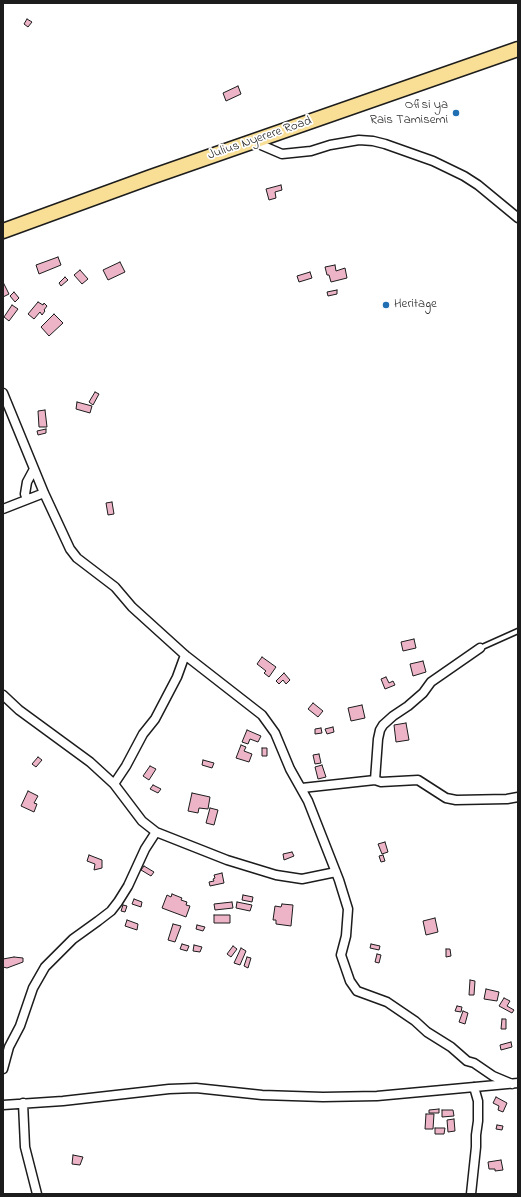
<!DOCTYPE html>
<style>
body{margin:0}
#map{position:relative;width:521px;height:1197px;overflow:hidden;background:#fff;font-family:"Indie Flower",sans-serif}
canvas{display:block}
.frame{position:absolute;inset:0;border:4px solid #1c1c1c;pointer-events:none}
</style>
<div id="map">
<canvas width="521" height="1197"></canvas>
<div class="frame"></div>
</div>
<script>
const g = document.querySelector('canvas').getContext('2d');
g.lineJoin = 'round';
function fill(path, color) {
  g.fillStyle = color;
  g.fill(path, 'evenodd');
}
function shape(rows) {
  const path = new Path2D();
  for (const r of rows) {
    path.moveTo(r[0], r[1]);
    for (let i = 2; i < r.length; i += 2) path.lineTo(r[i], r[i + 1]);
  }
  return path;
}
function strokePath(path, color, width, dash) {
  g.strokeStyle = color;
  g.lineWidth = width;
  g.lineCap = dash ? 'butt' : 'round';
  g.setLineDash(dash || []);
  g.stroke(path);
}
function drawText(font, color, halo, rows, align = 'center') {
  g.font = font + ' "Indie Flower",sans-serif';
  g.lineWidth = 3.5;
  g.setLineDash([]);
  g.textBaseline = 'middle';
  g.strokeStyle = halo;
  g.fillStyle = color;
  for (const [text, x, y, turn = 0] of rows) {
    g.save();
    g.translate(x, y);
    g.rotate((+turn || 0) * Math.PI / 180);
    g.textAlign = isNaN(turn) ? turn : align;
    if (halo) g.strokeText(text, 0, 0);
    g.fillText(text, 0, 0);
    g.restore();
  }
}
const building = shape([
 [27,19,32,22,28,27,24,24,27,19],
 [238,86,241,94,226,101,223,93,238,86],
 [281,185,282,190,275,192,276,198,269,200,266,189,281,185],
 [58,257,61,265,39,274,36,265,58,257],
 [120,262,125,272,108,280,103,270,120,262],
 [335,265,336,271,345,268,347,278,331,282,329,275,327,275,325,267,335,265],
 [80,270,88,279,82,284,74,275,80,270],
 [310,272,312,278,299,282,297,276,310,272],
 [65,277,68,280,61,286,59,283,65,277],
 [3,282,9,294,3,297,3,282],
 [337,290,337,294,328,296,327,292,337,290],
 [14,292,19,298,15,302,10,296,14,292],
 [38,302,43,305,44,303,47,306,44,310,45,311,42,315,40,312,34,319,28,314,38,302],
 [12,305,18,309,9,321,4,317,12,305],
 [54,314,63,323,49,336,41,327,54,314],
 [95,392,99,394,93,405,89,402,95,392],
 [77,402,92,406,90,413,76,409,77,402],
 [45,410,47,427,39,427,38,411,45,410],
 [46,429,46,433,38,435,37,431,46,429],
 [112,502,114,514,108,515,106,503,112,502],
 [414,639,416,648,403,651,401,642,414,639],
 [262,657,276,667,269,677,264,673,266,671,257,664,262,657],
 [423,661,426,672,413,676,410,664,423,661],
 [284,673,290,680,286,684,283,680,279,684,276,681,284,673],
 [386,677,389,683,393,681,395,685,385,689,381,679,386,677],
 [313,703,323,711,318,717,308,709,313,703],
 [362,705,365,718,351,721,348,708,362,705],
 [406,723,409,740,396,742,394,725,406,723],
 [333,727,334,732,327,734,325,729,333,727],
 [321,728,322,733,315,734,315,729,321,728],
 [247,730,261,736,258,742,250,739,248,744,242,742,247,730],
 [241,745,246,747,244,751,252,754,249,762,236,758,241,745],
 [262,748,267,748,267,756,262,756,262,748],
 [319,754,321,763,315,764,313,755,319,754],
 [38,757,42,760,36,767,32,764,38,757],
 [203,760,214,763,212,768,202,765,203,760],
 [322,765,326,777,318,779,315,767,322,765],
 [150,766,156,769,149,780,143,776,150,766],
 [153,785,161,789,158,793,150,789,153,785],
 [28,791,38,796,34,803,37,804,34,812,21,806,28,791],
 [192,793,210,797,208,809,199,808,198,813,188,811,192,793],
 [210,808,218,810,214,825,206,823,210,808],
 [385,842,388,852,382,854,378,844,385,842],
 [292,852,294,856,284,860,283,854,292,852],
 [89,855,102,860,102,868,94,870,95,864,87,861,89,855],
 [383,855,385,861,381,862,379,856,383,855],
 [144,866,154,872,151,876,141,870,144,866],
 [222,873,224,883,210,886,209,882,214,881,213,879,215,878,214,875,222,873],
 [172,894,182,898,181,900,187,902,186,905,190,906,186,917,162,908,167,895,171,897,172,894],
 [243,895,253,897,252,902,242,900,243,895],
 [134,899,142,902,141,907,132,904,134,899],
 [232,902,233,908,215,910,214,904,232,902],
 [237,902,252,905,250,911,236,908,237,902],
 [282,904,293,905,291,926,276,924,276,920,273,920,275,906,281,907,282,904],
 [123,905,127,906,125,912,121,911,123,905],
 [214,915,230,915,230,923,214,923,214,915],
 [435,918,438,932,426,935,423,921,435,918],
 [127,920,138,924,137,930,125,926,127,920],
 [173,924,181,926,175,942,168,940,173,924],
 [197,925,205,927,203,931,196,929,197,925],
 [182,944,189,946,187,951,180,949,182,944],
 [371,944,380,946,379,950,370,948,371,944],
 [194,945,202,947,200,952,193,951,194,945],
 [233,946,237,949,231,957,227,954,233,946],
 [241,948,246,951,240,965,234,963,241,948],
 [446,949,450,949,451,956,446,957,446,949],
 [377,954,381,955,379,963,375,962,377,954],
 [14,957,23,958,23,962,7,968,3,967,3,959,14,957],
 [247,957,251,958,248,968,244,966,247,957],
 [470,980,475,981,474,995,469,995,470,980],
 [486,989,499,992,497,1001,484,999,486,989],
 [504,998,510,1001,507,1006,514,1010,512,1013,499,1006,504,998],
 [457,1006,462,1007,461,1012,455,1011,457,1006],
 [463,1011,468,1013,465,1024,459,1022,463,1011],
 [502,1019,506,1019,506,1029,501,1029,502,1019],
 [511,1042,512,1047,501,1050,500,1045,511,1042],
 [496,1097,507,1103,503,1112,498,1110,499,1106,493,1103,496,1097],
 [439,1109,439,1113,429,1113,429,1110,439,1109],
 [442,1110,453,1110,454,1116,442,1117,442,1110],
 [426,1114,434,1114,433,1129,425,1129,426,1114],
 [454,1119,455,1131,448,1132,447,1120,454,1119],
 [497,1125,503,1126,502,1130,496,1129,497,1125],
 [435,1128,445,1128,444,1134,435,1134,435,1128],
 [73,1155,83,1157,80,1165,72,1164,73,1155],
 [501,1160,503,1170,495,1171,495,1169,489,1169,488,1162,501,1160]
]);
const lane = shape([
 [480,648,518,631]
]);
const street = shape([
 [254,142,282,154,311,151,330,145,359,140,373,141,385,144,433,161,464,176,478,185,518,218],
 [3,393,44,493,70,549,77,558,115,587,132,607,185,655,262,715,275,733,290,769,308,801,339,880,348,909,346,936,341,955,350,981,357,991,387,1002,415,1021,427,1032,451,1047,467,1061,474,1063,493,1076,512,1084],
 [27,499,25,494,27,482,34,469],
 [3,509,44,493],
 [3,695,19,710,90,762,114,784,142,821,156,832,227,860,276,875,302,879,336,872],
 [375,780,381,782,418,780,446,798,456,800,507,799,518,797],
 [114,784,126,766,143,734,155,719,177,677,185,655],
 [302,788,375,780,378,739,380,730,383,725,393,716,408,706,423,693,431,682,480,648],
 [3,1069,9,1047,20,1026,33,988,45,967,73,939,98,921,111,911,118,902,128,886,145,849,156,832],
 [23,1103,25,1147,37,1194],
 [3,1105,63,1101,169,1089,196,1088,262,1095,323,1097,377,1096,518,1083],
 [471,1194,476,1147,476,1135,478,1121,478,1101,474,1087]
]);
const highway = shape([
 [3,231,151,177,518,49]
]);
const markers = [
 [456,113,4,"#1f6fb2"],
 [386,305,4,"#1f6fb2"]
];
const poiNames = [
 ["Ofisi ya",448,106],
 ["Rais Tamisemi",448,121],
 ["Heritage",394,305,"left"]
];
const streetNames = [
 ["Julius Nyerere Road",260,139,-19]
];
fill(building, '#edb4c8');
strokePath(building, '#1c1c1c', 1);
strokePath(lane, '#1c1c1c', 7);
strokePath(street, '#1c1c1c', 11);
strokePath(highway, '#1c1c1c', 17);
strokePath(lane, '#fff', 4);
strokePath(street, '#fff', 8);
strokePath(highway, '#f9df96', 14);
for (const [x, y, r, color] of markers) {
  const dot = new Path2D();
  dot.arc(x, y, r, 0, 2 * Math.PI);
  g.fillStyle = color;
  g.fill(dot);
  strokePath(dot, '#fff', 1.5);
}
drawText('13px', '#1c1c1c', '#fff', poiNames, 'right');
drawText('13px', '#1c1c1c', '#fff', streetNames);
</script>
